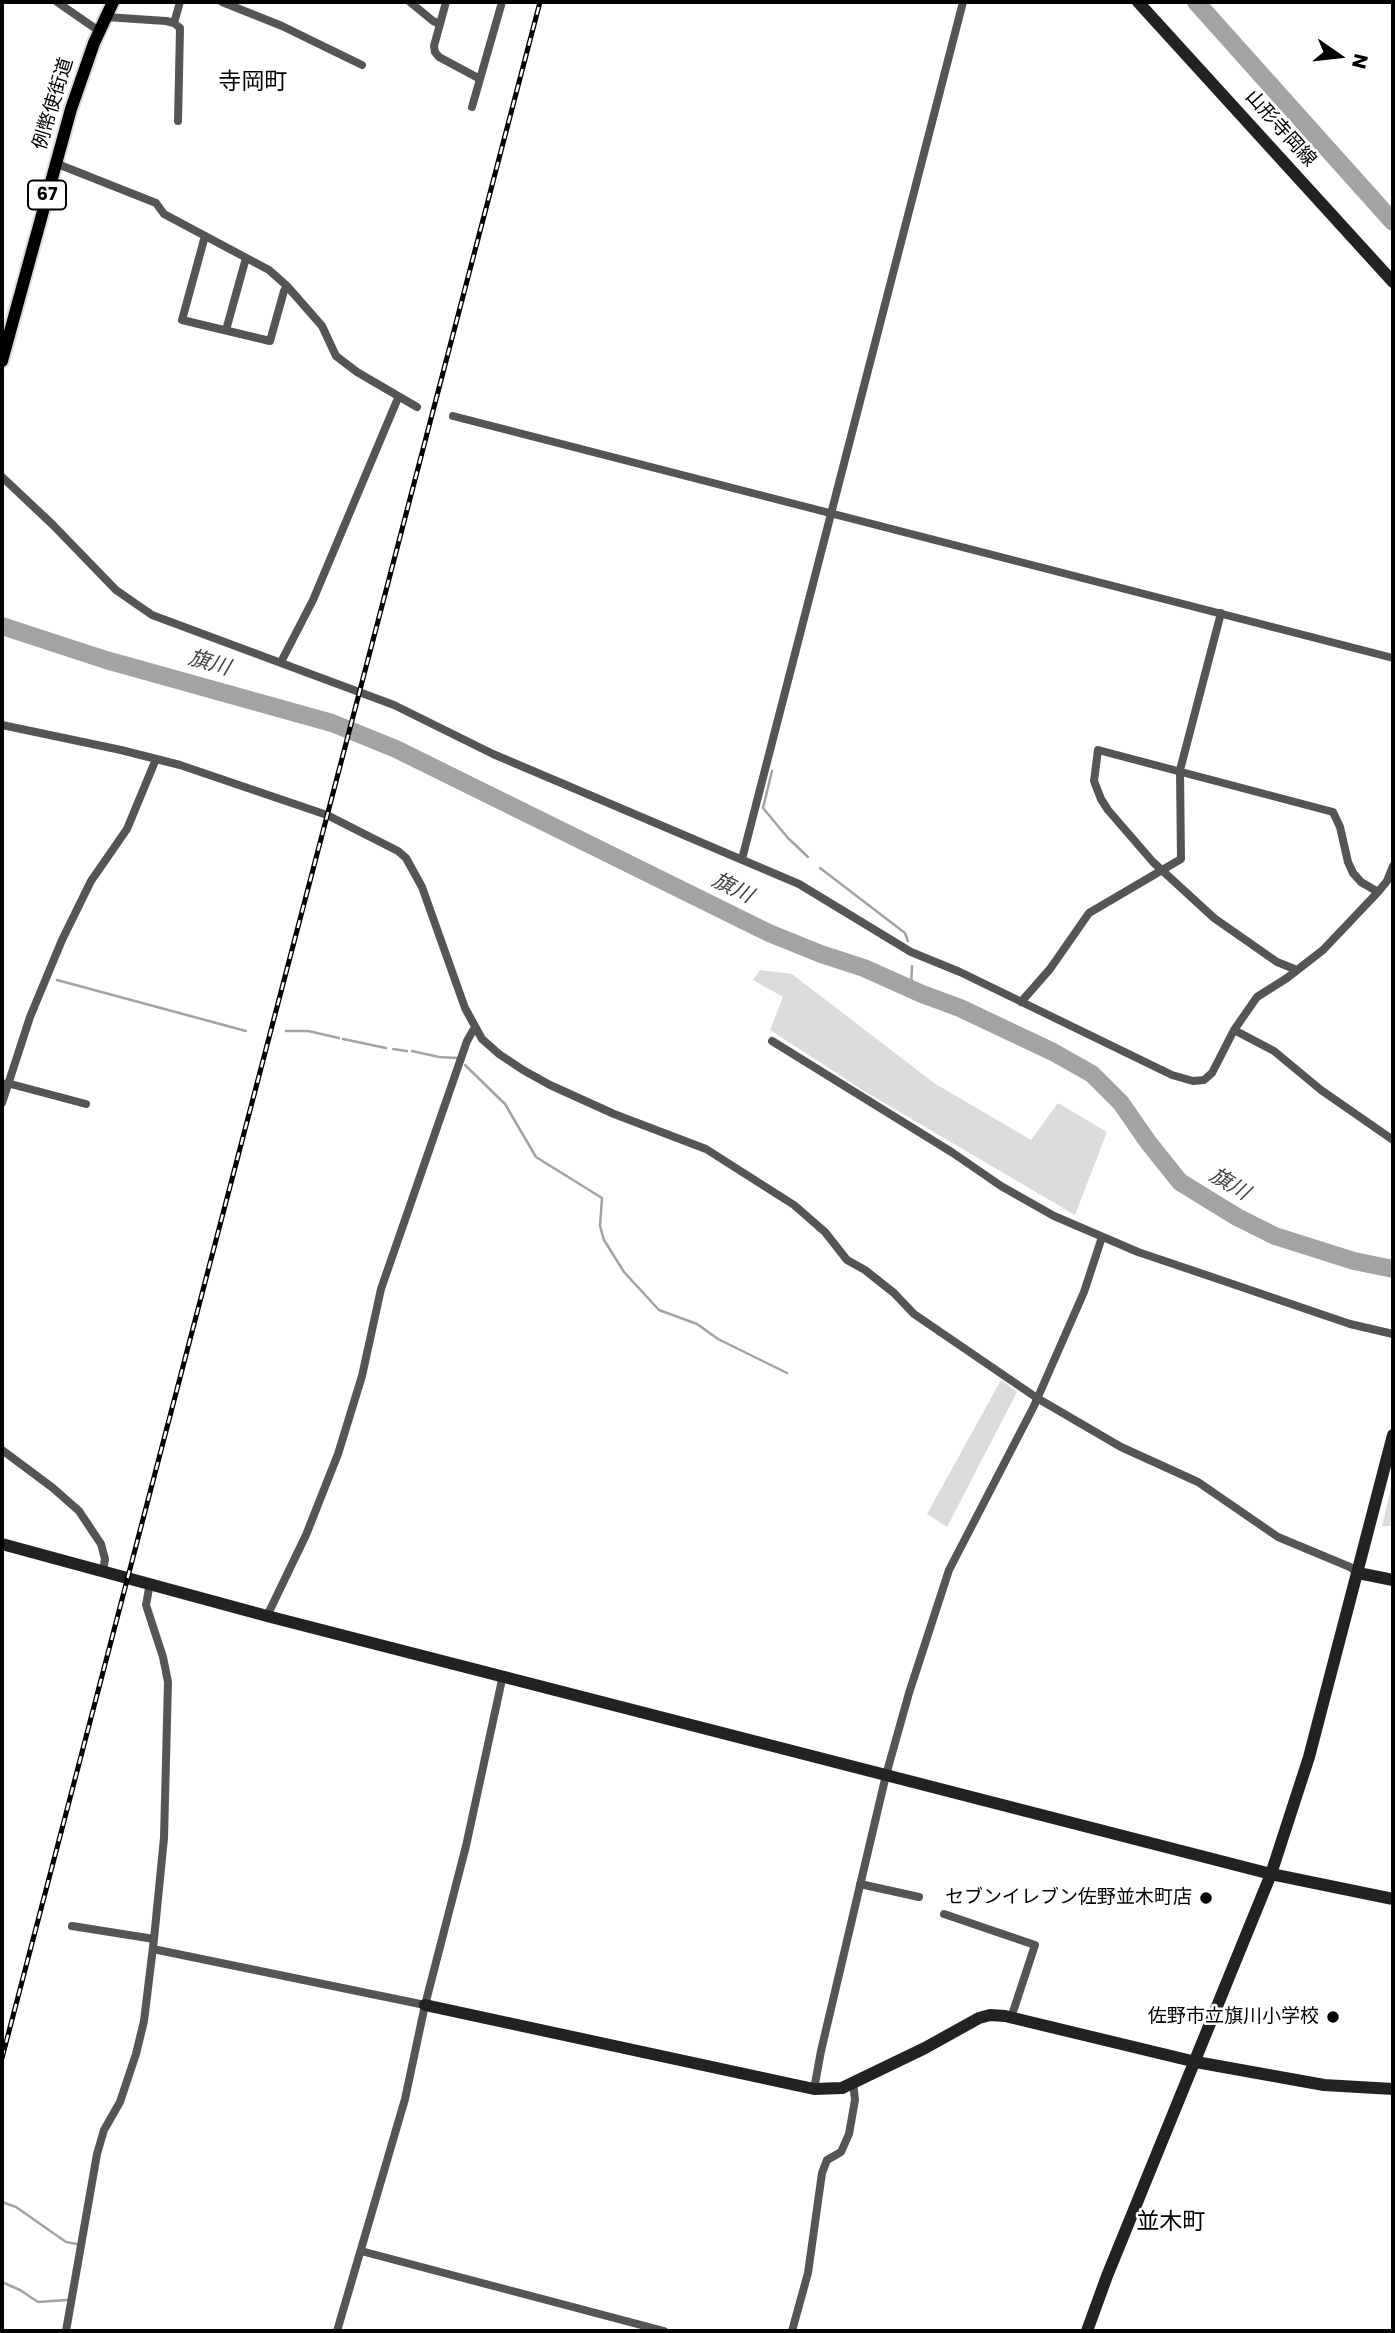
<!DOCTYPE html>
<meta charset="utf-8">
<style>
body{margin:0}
#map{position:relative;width:1395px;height:2333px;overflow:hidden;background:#fff;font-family:Poppins,sans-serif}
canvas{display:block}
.frame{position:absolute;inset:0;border:4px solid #000;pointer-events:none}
.north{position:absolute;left:1304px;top:21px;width:70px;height:70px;-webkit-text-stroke:5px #fff;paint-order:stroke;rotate:104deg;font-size:19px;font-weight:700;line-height:28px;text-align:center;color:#000}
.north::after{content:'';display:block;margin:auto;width:24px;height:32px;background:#000;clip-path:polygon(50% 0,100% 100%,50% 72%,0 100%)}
</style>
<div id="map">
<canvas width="1395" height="2333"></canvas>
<div class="frame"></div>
<div class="north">N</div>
</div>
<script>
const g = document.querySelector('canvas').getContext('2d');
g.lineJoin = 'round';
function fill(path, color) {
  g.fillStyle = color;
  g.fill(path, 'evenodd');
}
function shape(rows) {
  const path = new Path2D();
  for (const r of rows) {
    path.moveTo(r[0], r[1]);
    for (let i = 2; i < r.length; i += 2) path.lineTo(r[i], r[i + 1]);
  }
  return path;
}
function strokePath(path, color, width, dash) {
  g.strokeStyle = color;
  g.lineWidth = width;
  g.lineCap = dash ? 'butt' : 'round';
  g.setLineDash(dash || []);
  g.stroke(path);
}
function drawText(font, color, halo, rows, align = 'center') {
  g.font = font + ' Poppins,"Noto Sans JP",sans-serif';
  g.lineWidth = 5;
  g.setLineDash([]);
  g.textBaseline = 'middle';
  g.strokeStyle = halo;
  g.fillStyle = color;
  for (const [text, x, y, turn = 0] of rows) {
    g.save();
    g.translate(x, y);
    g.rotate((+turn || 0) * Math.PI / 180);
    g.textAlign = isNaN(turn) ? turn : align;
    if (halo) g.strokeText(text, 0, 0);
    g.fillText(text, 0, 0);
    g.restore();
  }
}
const green = shape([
 [760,970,792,974,934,1083,1031,1140,1058,1103,1107,1132,1075,1215,864,1091,770,1030,783,997,753,980],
 [1001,1380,1017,1392,947,1527,927,1514],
 [1393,1479,1393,1526,1382,1526]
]);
const stream = shape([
 [772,771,763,808,788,838,808,857],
 [820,868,905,933,908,941],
 [57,980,246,1031],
 [911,989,912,966],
 [286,1031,308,1031,339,1038],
 [343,1039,386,1048],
 [393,1049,407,1051],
 [412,1051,439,1057,457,1058],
 [465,1065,505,1104,536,1157,602,1198,600,1226,604,1240,624,1272,659,1310,697,1324,718,1339,787,1373],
 [2,2202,16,2207,66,2242,77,2244],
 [2,2282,20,2290,38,2302,67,2300]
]);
const river = shape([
 [1196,2,1393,222],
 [2,626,106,660,332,723,396,749,769,933,821,954,864,968,922,994,960,1008,1053,1052,1092,1074,1121,1103,1148,1142,1180,1182,1237,1217,1275,1236,1354,1261,1393,1269]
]);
const street = shape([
 [57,2,99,31],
 [222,2,282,26,362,65],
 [410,2,433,21,440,24],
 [446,2,434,46,435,52,439,57,480,79,502,2],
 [106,17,166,21,174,23,180,28,178,121],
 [174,23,180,2],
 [472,107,480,79],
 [55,163,156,203,164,214,269,270,287,286,322,326,336,356,357,372,417,407],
 [205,236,182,320,270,341,284,291,287,286],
 [226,330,246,258],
 [453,416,1393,658],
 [2,477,52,524,116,590,152,615,394,705,493,754,799,884,911,952,960,972,1172,1075,1193,1081,1204,1080,1212,1073,1234,1030,1257,997,1287,978,1323,950,1378,892,1387,881,1393,866],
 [281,662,313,600,398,398],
 [2,725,121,750,180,765,327,815,398,851,406,858,422,887,465,1008,482,1039,499,1054,523,1070,550,1085,614,1114,706,1149,794,1205,825,1232,847,1260,865,1270,894,1293,914,1314,1037,1398,1121,1447,1198,1482,1278,1537,1350,1567,1358,1573],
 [742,859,963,2],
 [1297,970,1277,962,1214,918,1153,862,1108,810,1101,799,1094,781,1098,750,1333,812,1340,827,1348,862,1353,873,1361,882,1378,892],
 [1021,1002,1050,969,1089,913,1181,859,1180,770,1221,613],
 [1234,1030,1274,1051,1321,1090,1393,1140],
 [772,1041,953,1153,1001,1186,1054,1216,1138,1252,1212,1277,1350,1324,1393,1334],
 [7,1083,86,1104],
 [2,1103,30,1017,62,940,91,881,127,829,156,759],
 [2,1450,53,1488,79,1511,101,1544,105,1559,103,1571],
 [267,1616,306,1535,338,1454,362,1376,381,1289,467,1041,475,1027],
 [860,1884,919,1897],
 [944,1914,1035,1945,1011,2018],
 [72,1926,154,1939],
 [153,1949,425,2005],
 [814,2089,821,2051,886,1775,909,1693,949,1570,1034,1406,1084,1292,1102,1237],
 [361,2251,664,2331],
 [66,2331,97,2154,104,2130,120,2102,136,2054,144,2021,154,1939,164,1838,168,1682,163,1657,146,1605,150,1583],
 [337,2331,405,2099,425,2005,466,1846,503,1675],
 [792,2331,808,2273,822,2173,827,2160,841,2152,849,2134,855,2100,853,2082]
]);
const secondary = shape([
 [1138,2,1393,282],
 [2,1544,267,1616,1271,1874,1393,1899],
 [1358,1573,1393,1580],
 [425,2005,814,2089,842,2088,925,2048,979,2018,990,2015,1005,2016,1196,2062,1324,2085,1393,2089],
 [1087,2331,1107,2276,1271,1874,1309,1757,1393,1435]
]);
const primary = shape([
 [2,361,71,109,94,43,113,2]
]);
const rail = shape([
 [2,2058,540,2]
]);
const markers = [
 [1206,1898,7,"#000"],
 [1333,2017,7,"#000"]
];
const shields = [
 [47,195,38]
];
const shieldNames = [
 ["67",47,195]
];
const streetNames = [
 ["例幣使街道",54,104,-73],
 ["山形寺岡線",1280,129,48]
];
const poiNames = [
 ["セブンイレブン佐野並木町店",1192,1898],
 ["佐野市立旗川小学校",1319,2017]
];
const waterNames = [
 ["旗川",209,664,16],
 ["旗川",732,889,26],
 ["旗川",1229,1185,31]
];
const quarterNames = [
 ["寺岡町",253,83],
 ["並木町",1171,2223]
];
fill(green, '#dcdcdc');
strokePath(stream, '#a3a3a3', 2.5);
strokePath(river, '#a3a3a3', 18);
strokePath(primary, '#dbdbdb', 16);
strokePath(street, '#555', 8);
strokePath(secondary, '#222', 12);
strokePath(primary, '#000', 12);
strokePath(rail, '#000', 5);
strokePath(rail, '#fff', 2.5, [8]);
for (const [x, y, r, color] of markers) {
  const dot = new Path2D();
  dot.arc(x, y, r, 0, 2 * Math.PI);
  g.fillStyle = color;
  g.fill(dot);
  strokePath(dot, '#fff', 2.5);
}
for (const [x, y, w] of shields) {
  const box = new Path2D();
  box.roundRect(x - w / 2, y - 14.5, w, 29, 5);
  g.fillStyle = '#fff';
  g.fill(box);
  strokePath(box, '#000', 2);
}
drawText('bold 18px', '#000', null, shieldNames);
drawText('19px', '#000', '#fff', streetNames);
drawText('19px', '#000', '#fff', poiNames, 'right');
drawText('italic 21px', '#444', '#fff', waterNames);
drawText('23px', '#000', '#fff', quarterNames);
</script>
